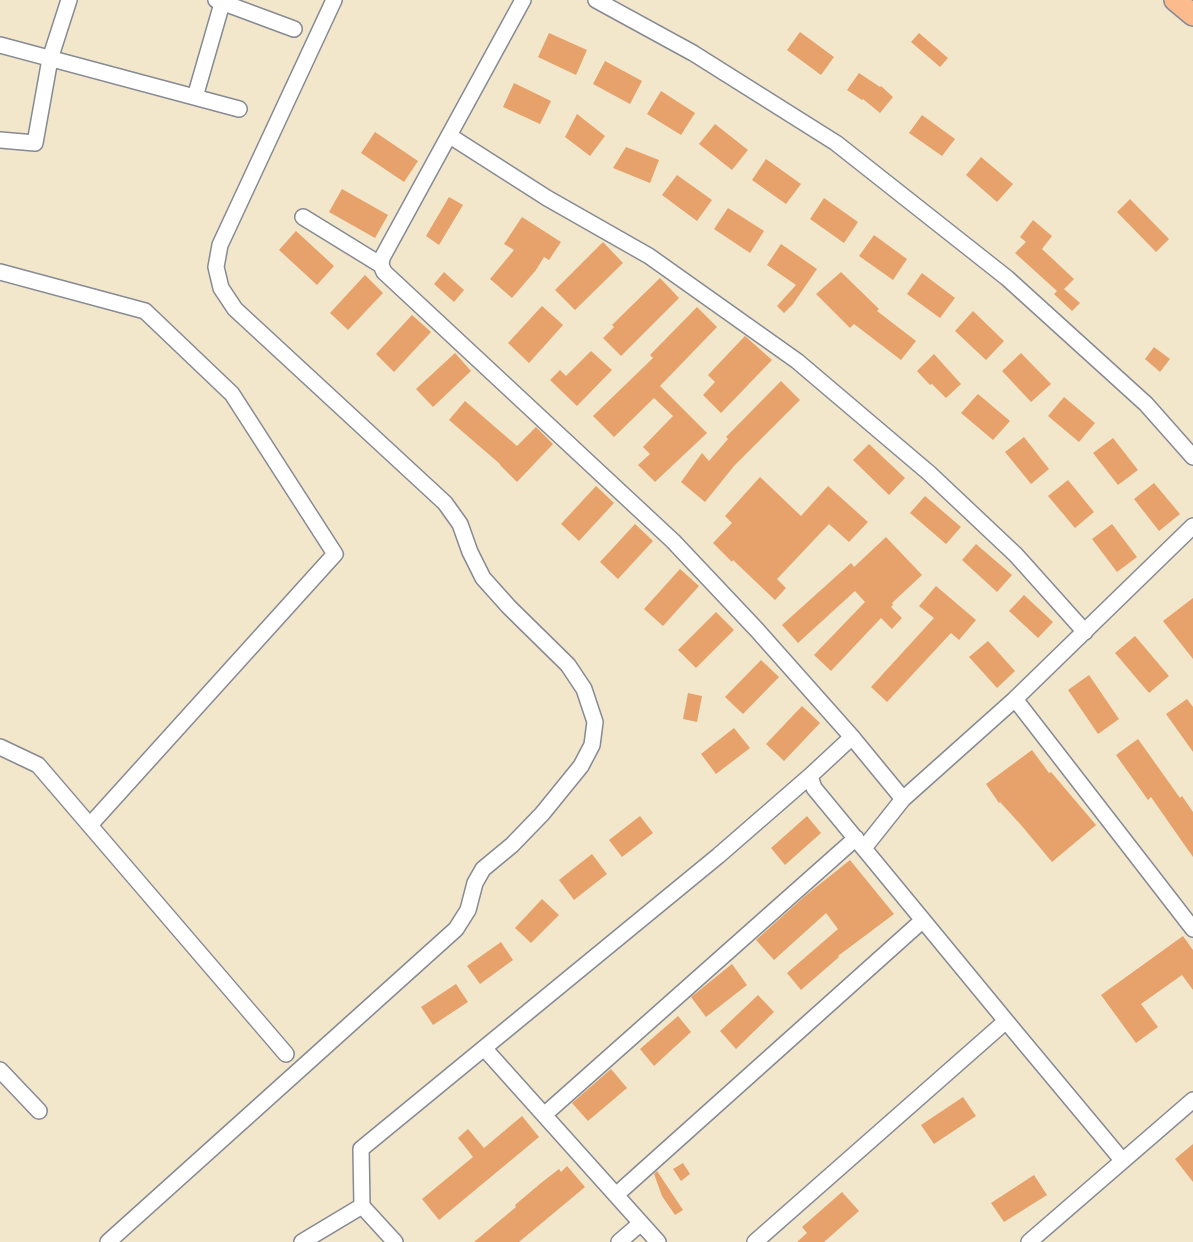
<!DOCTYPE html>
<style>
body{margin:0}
canvas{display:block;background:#f2e6cb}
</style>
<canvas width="1193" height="1242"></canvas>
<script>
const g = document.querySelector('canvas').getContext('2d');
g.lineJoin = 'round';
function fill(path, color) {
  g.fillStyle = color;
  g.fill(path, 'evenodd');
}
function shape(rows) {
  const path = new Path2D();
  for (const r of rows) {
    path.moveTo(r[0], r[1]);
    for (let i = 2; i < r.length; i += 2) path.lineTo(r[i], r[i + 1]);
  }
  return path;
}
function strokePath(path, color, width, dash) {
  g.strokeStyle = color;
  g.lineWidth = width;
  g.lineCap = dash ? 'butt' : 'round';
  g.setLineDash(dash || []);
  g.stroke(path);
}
const building = shape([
 [800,32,834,57,821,75,787,50],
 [549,33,587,50,576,75,538,57],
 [919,33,948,58,940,67,911,42],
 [605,61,642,81,630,104,593,84],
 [859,73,880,87,881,86,893,97,880,113,863,99,862,100,847,90],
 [514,83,551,101,540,124,503,107],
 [661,91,695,113,681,135,647,114],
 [577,114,605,136,590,156,565,137],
 [922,115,955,139,942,156,909,133],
 [715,124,748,150,732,170,699,144],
 [375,132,418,161,404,182,361,153],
 [626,147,659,160,650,183,613,168],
 [981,157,1013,184,997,202,966,175],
 [766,159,801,184,786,204,752,180],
 [677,175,712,200,697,221,662,195],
 [342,189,388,215,375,238,329,212],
 [449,197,463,205,439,245,426,236],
 [824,198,858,222,844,243,810,219],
 [1130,199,1169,239,1156,252,1117,212],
 [728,208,764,231,750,253,714,229],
 [522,217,561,242,549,260,544,257,536,270,512,298,490,279,514,250,504,244],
 [1033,220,1052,236,1042,249,1074,279,1064,289,1080,303,1072,311,1054,294,1057,291,1015,253,1026,242,1020,237],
 [296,231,334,266,317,285,279,250],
 [874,235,907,259,893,280,859,256],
 [603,242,623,263,575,310,555,290],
 [781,244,817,269,793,304,784,313,777,306,796,285,767,265],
 [444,272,464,290,454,302,434,284],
 [841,272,879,309,877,311,916,341,901,360,854,324,850,328,816,294],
 [922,273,955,298,940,318,907,294],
 [365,275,383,293,348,330,330,313],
 [660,278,679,298,621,356,603,338,614,327,612,325],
 [542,306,563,325,529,363,508,343],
 [697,307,717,327,660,386,707,433,655,482,638,465,650,454,643,447,673,416,654,398,614,437,593,416,653,358,650,355],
 [973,311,1004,341,986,360,955,331],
 [412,315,431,332,394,372,376,354],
 [745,336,772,360,721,413,703,395,715,382,708,375],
 [1154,347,1170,359,1160,372,1145,359],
 [591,351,612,370,577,406,550,380,560,370,566,376],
 [455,353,471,371,433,407,416,389],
 [1021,353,1051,384,1031,402,1002,371],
 [934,354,961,384,946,398,932,384,930,385,917,371],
 [781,381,800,400,734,466,705,502,681,482,702,453,709,461,728,439,726,437],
 [978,394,1010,421,993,440,961,413],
 [1064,397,1095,423,1079,442,1048,416],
 [465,401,517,446,536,427,553,444,517,482,500,465,500,464,449,420],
 [1024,437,1049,469,1031,484,1005,452],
 [1113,438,1138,470,1118,485,1093,453],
 [869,444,905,478,889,495,853,460],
 [760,477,801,516,828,486,868,522,849,542,829,524,777,579,786,588,775,600,733,560,732,562,713,543,732,523,725,516],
 [1068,480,1094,512,1075,528,1048,496],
 [1154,483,1180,514,1159,531,1134,499],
 [596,486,614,503,579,541,561,524],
 [925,496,961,527,946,544,910,513],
 [635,524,653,541,618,579,600,562],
 [1112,524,1137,557,1117,572,1092,539],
 [886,537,922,575,892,603,893,605,891,607,902,618,892,629,881,618,831,671,814,655,865,602,855,591,798,643,782,625,851,563,854,567],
 [976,544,1012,575,997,592,962,560],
 [680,569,699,586,663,626,644,609],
 [936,586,976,620,959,640,951,633,887,702,871,687,934,618,919,606],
 [1024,595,1053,622,1038,638,1009,611],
 [1193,598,1193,659,1163,621],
 [716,612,734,630,696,668,678,650],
 [1135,636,1169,676,1149,693,1115,653],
 [988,641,1015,671,997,688,969,657],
 [761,660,779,677,743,714,725,697],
 [1089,675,1119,719,1098,734,1068,690],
 [688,693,702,696,697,722,683,719],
 [1187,699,1193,707,1193,752,1166,714],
 [802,706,820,723,784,761,766,744],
 [734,728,750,748,716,774,701,754],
 [1138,739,1180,798,1182,796,1193,812,1193,857,1151,797,1148,800,1116,755],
 [1032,750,1049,773,1051,772,1096,825,1052,862,1021,825,1000,802,999,803,986,784],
 [640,816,653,833,622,857,609,840],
 [807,816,821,833,785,865,771,848],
 [592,854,607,874,574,900,559,880],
 [850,860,894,914,838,956,839,957,801,990,787,973,838,929,826,913,774,960,756,940,805,896],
 [542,899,559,915,531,943,515,928],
 [1183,936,1193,950,1193,990,1182,975,1141,1004,1158,1027,1136,1043,1101,995],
 [501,942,513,960,480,984,467,966],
 [732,964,747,985,706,1017,691,997],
 [456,984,468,1002,433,1025,421,1007],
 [758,995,774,1012,736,1049,720,1031],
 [678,1016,691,1032,654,1066,640,1049],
 [611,1069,627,1088,588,1121,572,1103],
 [963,1097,976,1116,934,1144,921,1125],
 [522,1116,539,1137,439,1220,422,1199,473,1157,458,1138,468,1129,484,1148],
 [1193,1144,1193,1182,1175,1159],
 [683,1163,690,1174,681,1181,673,1169],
 [567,1166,585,1187,519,1242,474,1242,516,1207,515,1205,541,1183,559,1169,561,1172],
 [657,1171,683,1210,675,1215,662,1196,654,1174],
 [1034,1175,1047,1195,1004,1222,991,1203],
 [842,1192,859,1211,824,1242,797,1242,807,1233,802,1227]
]);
const minor = shape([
 [216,0,294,29],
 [523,0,382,258,381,265,384,272,673,541,757,630,852,737,903,799],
 [596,0,693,53,836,143,1007,278,1146,404,1193,457],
 [0,45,239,109],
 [195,97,223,0],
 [450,136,547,198,649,256,797,361,929,473,1016,555,1085,632],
 [0,140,35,143,50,59,69,0],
 [303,217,381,265],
 [0,272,145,311,232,394,335,554,90,825],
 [1193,526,1015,699,1193,929],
 [852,737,810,776,814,788,1016,1033,1122,1160],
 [0,747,38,765,286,1054],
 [864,848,903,799,1015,699],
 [484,1048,658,1242],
 [0,1070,39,1111],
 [544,1115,856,838],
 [616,1195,923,920],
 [108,1242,456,929,468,910,475,883,483,869,512,845,542,814,581,766,592,745,595,722,584,689,568,665,509,607,483,578,470,552,460,524,445,503,235,309,221,288,216,267,220,245,334,0],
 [302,1242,362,1206],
 [395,1242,362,1206,361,1149,718,856,810,776],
 [619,1242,641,1223],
 [755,1242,1006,1021],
 [1029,1242,1193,1100]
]);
const highway = shape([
 [1175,0,1193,15]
]);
fill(building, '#e6a26a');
strokePath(minor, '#868a94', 18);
strokePath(highway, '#868a94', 24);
strokePath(minor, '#fff', 15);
strokePath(highway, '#fbbb8c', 21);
</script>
